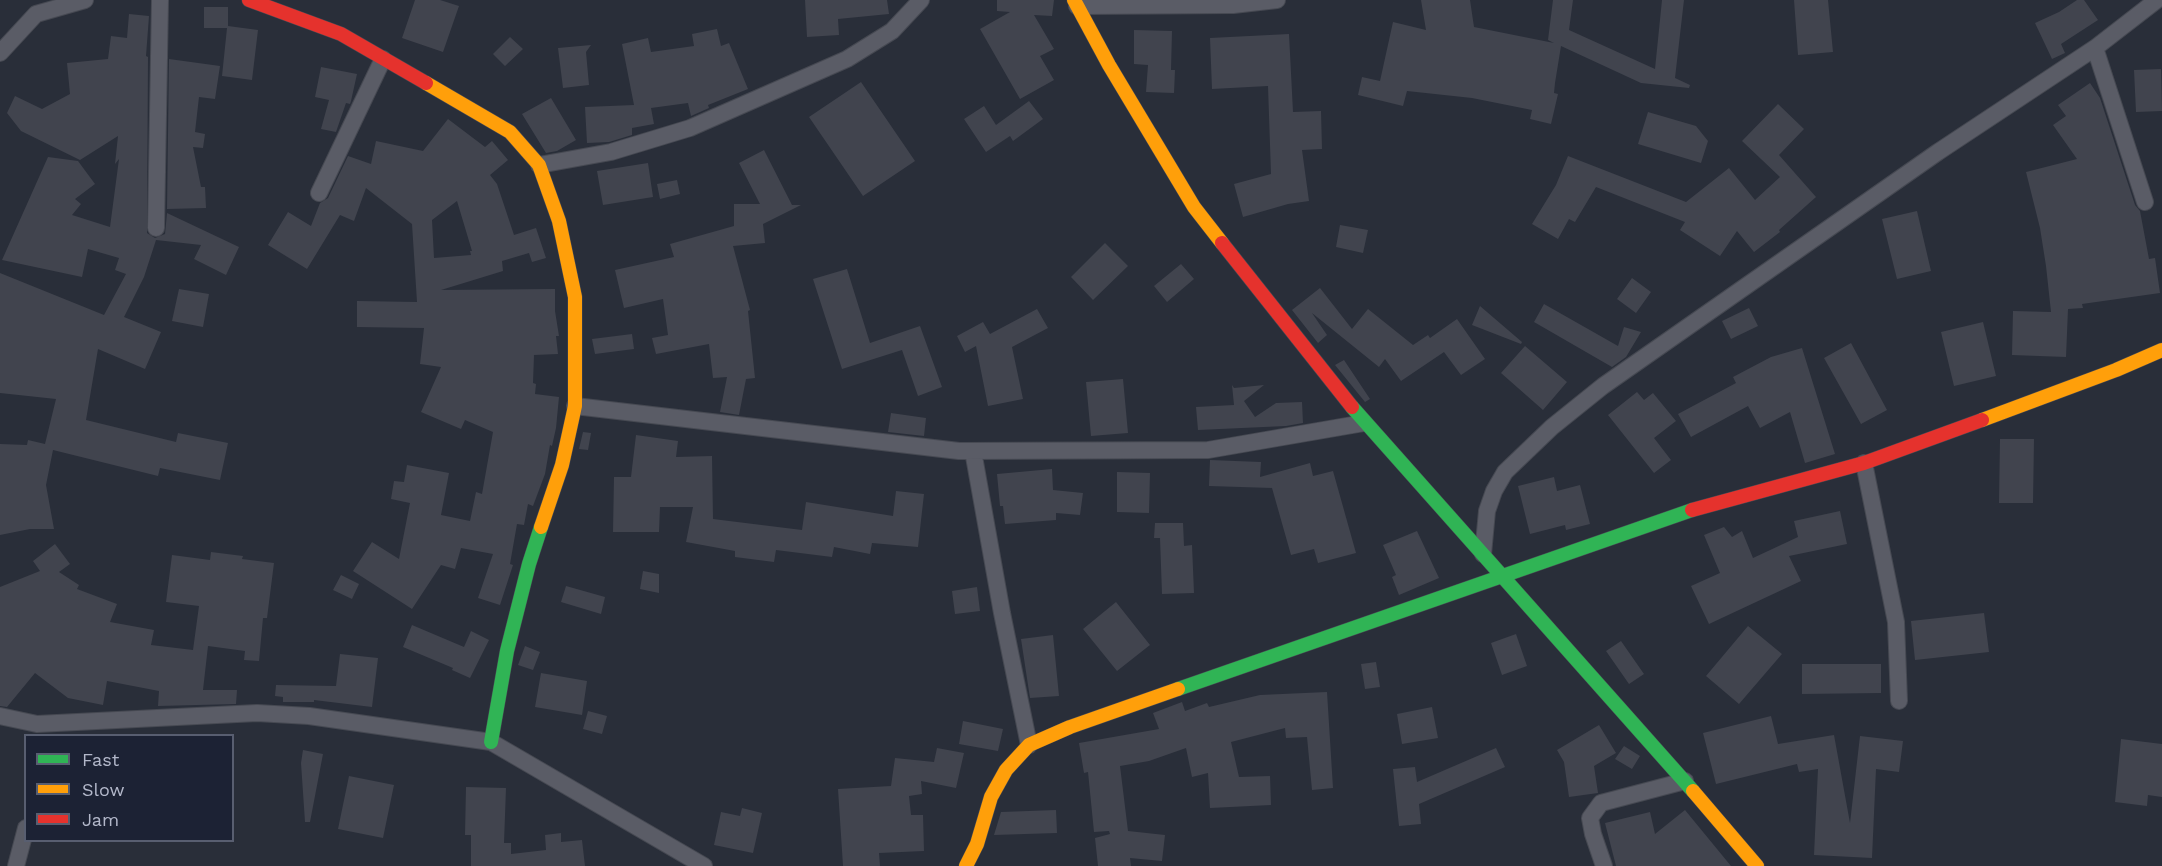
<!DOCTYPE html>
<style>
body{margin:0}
#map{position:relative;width:2162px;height:866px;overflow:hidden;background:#292e39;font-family:"Work Sans",sans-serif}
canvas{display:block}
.legend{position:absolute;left:24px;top:734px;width:210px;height:108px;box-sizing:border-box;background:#1c2234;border:2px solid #585e70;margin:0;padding:8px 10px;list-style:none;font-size:18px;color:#b3b8ca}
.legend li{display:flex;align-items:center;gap:12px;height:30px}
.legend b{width:30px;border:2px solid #585e70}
</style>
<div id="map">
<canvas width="2162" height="866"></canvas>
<ul class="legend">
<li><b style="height:8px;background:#30b455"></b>Fast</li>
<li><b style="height:8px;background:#ff9f0a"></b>Slow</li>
<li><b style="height:8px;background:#e5322d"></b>Jam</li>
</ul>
</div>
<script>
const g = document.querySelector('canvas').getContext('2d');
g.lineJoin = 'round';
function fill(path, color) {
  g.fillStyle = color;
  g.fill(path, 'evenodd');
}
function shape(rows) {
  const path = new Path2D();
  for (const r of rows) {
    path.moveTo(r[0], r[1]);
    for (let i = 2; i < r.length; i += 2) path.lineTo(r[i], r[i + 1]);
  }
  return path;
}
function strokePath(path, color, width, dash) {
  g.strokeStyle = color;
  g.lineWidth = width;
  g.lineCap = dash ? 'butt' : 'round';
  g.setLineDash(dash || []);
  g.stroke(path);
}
const building = shape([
 [415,0,440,0,459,6,443,52,402,38],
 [805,0,887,0,889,14,838,19,839,35,807,37],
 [997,0,1054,0,1052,16,1034,15,1054,49,1040,56,1054,80,1020,99,980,29,1010,12,997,11],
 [1421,0,1470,0,1474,27,1554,43,1548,40,1553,0,1573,0,1569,30,1655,69,1662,0,1684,0,1675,78,1690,85,1689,88,1641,83,1561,46,1555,83,1554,93,1558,94,1551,124,1530,119,1532,110,1472,98,1407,91,1403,106,1358,95,1362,77,1380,81,1393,22,1426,30],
 [1794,0,1828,0,1833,52,1798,55],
 [2077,0,2084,0,2098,20,2061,44,2065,53,2052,59,2035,23,2059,12],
 [204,7,228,7,228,26,258,30,252,80,222,76,227,28,204,28],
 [129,14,149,16,146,56,148,57,147,233,155,238,165,234,167,213,239,247,226,275,194,259,201,245,156,240,144,277,124,317,161,332,145,369,98,349,86,420,176,442,178,433,228,443,220,480,160,468,158,476,53,450,46,485,54,529,30,529,0,535,0,444,27,445,28,440,45,444,56,399,0,393,0,273,104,315,126,274,115,270,119,258,88,249,82,277,2,260,48,157,78,161,95,184,75,199,81,204,72,215,110,227,119,159,115,164,118,136,80,160,21,131,7,113,15,96,42,109,70,94,67,63,108,59,111,36,127,38],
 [717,29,721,46,729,43,748,89,708,105,709,108,691,116,688,103,651,108,654,124,632,128,632,135,609,142,587,143,585,107,634,105,622,44,648,38,651,52,694,46,692,34],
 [1134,30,1172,31,1171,70,1175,70,1174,93,1146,92,1148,65,1134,64],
 [1289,34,1293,112,1321,111,1322,149,1302,150,1309,201,1288,204,1243,217,1234,184,1271,174,1268,86,1212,89,1210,38],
 [510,37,523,49,505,66,493,54],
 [591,45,586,52,589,85,563,88,558,48],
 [169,59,220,66,215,99,199,97,195,132,205,134,203,148,193,147,201,187,205,187,206,208,167,209],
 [321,67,357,74,351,101,350,104,346,103,336,132,321,129,329,100,315,97],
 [2161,69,2162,111,2136,112,2134,70],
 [861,82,915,161,863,196,809,117],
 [2090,83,2100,98,2135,205,2140,211,2149,259,2155,258,2160,293,2082,304,2083,308,2068,309,2066,357,2012,355,2013,311,2051,312,2046,266,2040,228,2026,172,2077,159,2053,125,2066,116,2058,105],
 [551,98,576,140,557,151,546,153,522,114],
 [1029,101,1043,119,1013,141,1010,136,986,152,964,119,984,106,996,125],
 [1778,104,1804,129,1779,155,1816,197,1779,230,1780,232,1754,252,1737,231,1720,256,1680,230,1685,222,1596,187,1575,222,1569,219,1558,239,1532,224,1556,185,1568,156,1686,202,1729,168,1755,200,1780,177,1742,141],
 [1648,112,1696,126,1708,141,1701,163,1638,144],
 [448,119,485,147,492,141,508,160,490,175,497,184,514,235,536,228,546,258,532,262,529,253,502,261,503,271,441,290,555,289,555,311,559,336,556,336,558,354,534,355,533,383,536,384,535,394,559,397,556,428,552,446,550,445,545,474,533,506,528,504,524,525,517,524,510,564,513,565,500,605,478,598,493,554,461,548,455,569,441,565,412,609,353,571,372,542,399,559,410,503,391,499,394,481,404,482,407,465,449,473,441,515,470,521,476,492,482,494,493,432,465,420,461,429,421,412,441,367,420,364,424,328,357,327,357,301,417,302,412,224,366,188,354,221,340,215,307,269,268,245,288,212,311,226,320,203,328,198,348,156,371,164,376,141,423,151],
 [457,201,472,251,470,251,471,255,434,258,432,220],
 [764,150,792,205,801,205,763,224,765,243,733,246,750,310,748,311,755,378,746,379,739,415,720,412,727,377,713,378,709,344,656,354,652,338,668,335,663,299,624,308,615,270,674,257,670,244,734,226,734,204,760,204,739,163],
 [648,163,653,197,603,205,597,171],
 [677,180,680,194,660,199,657,184],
 [1917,211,1931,271,1897,279,1882,219],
 [1340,225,1368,230,1363,253,1336,247],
 [1105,243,1128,266,1093,300,1071,277],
 [1181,264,1194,279,1167,302,1154,286],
 [847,269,870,343,920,326,942,387,918,396,902,350,842,369,813,279],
 [1632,278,1651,292,1636,313,1617,299],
 [1320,288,1352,329,1368,309,1413,345,1428,335,1430,338,1457,319,1485,359,1461,375,1444,352,1401,381,1385,359,1379,367,1312,313,1327,335,1318,343,1292,310],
 [179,289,209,294,203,327,172,321],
 [1544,304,1618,346,1624,327,1641,332,1626,357,1612,367,1534,322],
 [1480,306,1522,342,1521,344,1472,325],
 [1749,308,1758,326,1731,339,1722,321],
 [1037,309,1048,328,1012,347,1023,399,988,406,976,346,965,352,957,336,983,322,990,334],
 [1983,322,1996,376,1954,386,1941,332],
 [632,334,634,349,595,354,592,339],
 [1851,343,1887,410,1861,424,1824,358],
 [1525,346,1567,382,1543,410,1501,373],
 [1802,348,1835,454,1805,463,1790,412,1760,428,1748,406,1691,437,1678,414,1736,383,1733,377,1771,357],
 [1344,360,1370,399,1365,402,1335,365],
 [1123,379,1128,433,1091,436,1086,382],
 [1232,385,1234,388,1264,385,1244,401,1255,417,1276,403,1302,402,1303,423,1286,426,1198,430,1196,407,1234,405],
 [1637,392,1644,400,1653,393,1676,421,1654,438,1671,460,1654,473,1608,415],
 [891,413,926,418,924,436,888,432],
 [583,432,591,433,588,450,579,449],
 [636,435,678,441,676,457,712,456,713,519,802,530,806,502,893,516,896,491,924,494,918,547,872,543,870,554,834,547,832,557,776,550,774,562,735,557,735,551,686,542,693,507,660,507,659,532,613,532,614,477,631,477],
 [2000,439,2034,439,2033,503,1999,503],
 [1210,460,1261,462,1260,477,1310,463,1313,476,1333,471,1356,553,1318,563,1314,549,1291,555,1272,488,1209,486],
 [1052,469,1053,490,1083,493,1080,515,1056,513,1056,520,1005,524,1003,506,1000,506,997,474],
 [1117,472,1150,473,1149,513,1117,512],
 [1554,477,1557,491,1580,485,1590,524,1566,530,1565,525,1530,534,1518,486],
 [1840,511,1847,544,1789,556,1801,581,1709,624,1691,586,1720,573,1704,535,1724,527,1732,537,1742,531,1753,558,1798,537,1794,521],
 [1155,523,1183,523,1184,546,1192,545,1194,593,1162,594,1160,538,1154,538],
 [1417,531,1439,578,1399,595,1392,577,1396,575,1383,545],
 [55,544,70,564,59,572,79,585,77,589,117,604,110,622,154,630,151,645,193,650,199,606,166,602,172,555,210,560,211,552,243,556,242,559,274,563,267,618,263,618,259,661,244,660,245,651,208,646,203,690,237,690,236,704,158,706,159,691,107,681,103,705,68,698,35,673,7,707,0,706,0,587,40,571,33,561],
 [643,571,659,574,659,593,640,589],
 [341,575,359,584,352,599,333,590],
 [566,586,605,597,601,614,561,602],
 [977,587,980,611,955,614,952,591],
 [1116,602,1150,645,1117,671,1083,629],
 [1984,613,1989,652,1915,660,1911,621],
 [412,625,464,647,471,631,489,640,470,678,452,670,453,668,403,647],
 [1748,626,1782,654,1739,704,1706,676],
 [1516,634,1527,666,1502,675,1491,643],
 [1053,635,1059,696,1030,698,1021,639],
 [1621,641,1644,674,1629,684,1606,651],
 [525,646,540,652,533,670,518,665],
 [340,654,378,658,372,707,314,700,314,702,283,702,283,697,275,696,276,685,336,686],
 [1376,662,1380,687,1365,689,1361,664],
 [1802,664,1881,664,1881,693,1802,694],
 [541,673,587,681,582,715,535,707],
 [1327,692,1333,788,1312,790,1307,737,1286,738,1285,728,1231,742,1239,777,1270,776,1271,805,1210,808,1208,773,1192,777,1186,748,1149,761,1120,766,1128,831,1165,835,1162,861,1130,858,1131,866,1098,866,1095,838,1110,834,1109,831,1094,832,1088,772,1084,773,1079,743,1159,729,1153,713,1182,702,1185,711,1207,703,1209,707,1260,695],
 [1432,707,1438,738,1402,744,1397,714],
 [588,711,607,716,602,734,583,729],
 [1771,716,1778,744,1834,735,1850,823,1860,736,1903,741,1899,772,1876,769,1872,858,1814,855,1818,769,1799,772,1797,764,1716,784,1703,733],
 [963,721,1003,729,998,751,959,744],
 [1599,725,1616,753,1594,766,1598,793,1569,797,1564,762,1557,750],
 [2121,739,2162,744,2162,797,2148,795,2147,806,2115,802],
 [1624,746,1640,756,1632,769,1615,759],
 [937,748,964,753,956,788,921,781,922,794,909,796,911,815,923,815,924,851,879,853,880,866,843,866,838,789,891,786,895,758,934,762],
 [1496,748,1505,767,1419,804,1421,824,1399,826,1393,769,1415,767,1417,782],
 [303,750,323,754,310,822,305,822,301,763],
 [349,776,394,785,383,838,338,829],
 [466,787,506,788,504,843,511,843,511,854,546,850,545,835,561,833,561,842,582,840,585,866,471,866,471,835,465,835],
 [742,808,762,813,753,853,714,845,721,812,740,816],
 [1056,810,1057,833,994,835,1001,812],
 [1685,810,1731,866,1616,866,1605,823,1650,812,1655,834]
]);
const street = shape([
 [1077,6,1233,5,1277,0],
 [2095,48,2145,202],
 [0,53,36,14,85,0],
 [539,165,611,152,690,128,847,59,892,31,921,0],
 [319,193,383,59],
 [156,228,160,0],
 [575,406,959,451,1208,450,1364,423],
 [973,451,1002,613,1029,745],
 [1864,463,1896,622,1899,701],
 [1483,554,1487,511,1494,491,1505,472,1552,427,1603,386,1938,152,2095,48,2157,0],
 [0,716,37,724,257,713,309,716,491,742,704,866],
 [16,866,26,828],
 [1604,866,1593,834,1590,818,1601,803,1685,781]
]);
const fast = shape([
 [1352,407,1693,791],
 [1178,689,1692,510],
 [491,742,507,651,529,564,541,527]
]);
const slow = shape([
 [1074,0,1109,65,1194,207,1222,243],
 [426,83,510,132,539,165,559,221,575,297,575,406,562,465,541,527],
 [1982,420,2116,370,2162,350],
 [1693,791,1757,866],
 [966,866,977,844,991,797,1006,770,1029,745,1070,727,1178,689]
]);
const jam = shape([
 [249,0,341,34,426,83],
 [1222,243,1352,407],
 [1692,510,1864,463,1982,420]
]);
fill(building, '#41444e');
strokePath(street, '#464952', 18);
strokePath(fast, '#464952', 15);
strokePath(slow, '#464952', 15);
strokePath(jam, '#464952', 15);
strokePath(street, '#5a5c66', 16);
strokePath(fast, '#30b455', 14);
strokePath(slow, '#ff9f0a', 14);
strokePath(jam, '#e5322d', 14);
</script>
